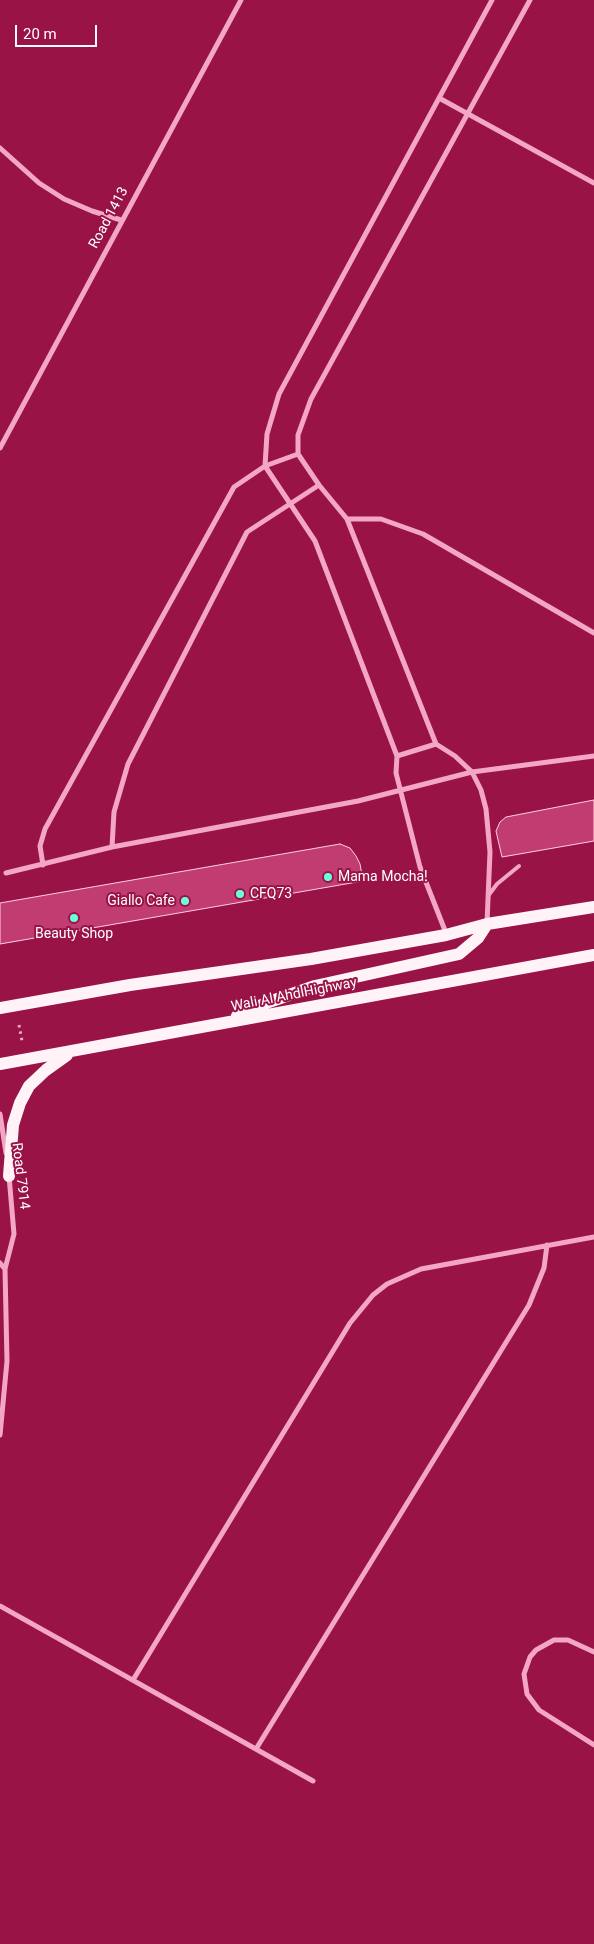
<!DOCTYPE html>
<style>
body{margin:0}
#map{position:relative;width:594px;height:1944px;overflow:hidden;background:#991346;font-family:Roboto,sans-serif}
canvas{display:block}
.scale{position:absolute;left:15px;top:25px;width:82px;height:22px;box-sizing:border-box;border:2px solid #fff;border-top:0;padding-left:6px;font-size:15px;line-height:18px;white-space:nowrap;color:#fff;-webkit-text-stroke:4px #991346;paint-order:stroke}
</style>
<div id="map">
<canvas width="594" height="1944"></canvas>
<div class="scale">20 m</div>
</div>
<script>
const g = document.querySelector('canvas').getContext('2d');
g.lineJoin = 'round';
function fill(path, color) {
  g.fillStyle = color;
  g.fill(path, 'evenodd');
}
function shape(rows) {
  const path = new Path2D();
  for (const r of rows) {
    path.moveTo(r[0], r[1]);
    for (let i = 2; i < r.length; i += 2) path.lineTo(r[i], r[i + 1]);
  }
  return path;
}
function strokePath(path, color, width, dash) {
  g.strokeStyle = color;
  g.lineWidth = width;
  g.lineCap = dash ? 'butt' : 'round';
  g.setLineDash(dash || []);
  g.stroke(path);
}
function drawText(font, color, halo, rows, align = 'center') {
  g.font = font + ' Roboto,sans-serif';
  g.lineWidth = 4;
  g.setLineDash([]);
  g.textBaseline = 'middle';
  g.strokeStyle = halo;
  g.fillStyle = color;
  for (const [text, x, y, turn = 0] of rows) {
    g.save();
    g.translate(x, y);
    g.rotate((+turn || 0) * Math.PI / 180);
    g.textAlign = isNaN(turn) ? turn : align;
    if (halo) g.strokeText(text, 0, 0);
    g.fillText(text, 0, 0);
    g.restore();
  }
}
const building = shape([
 [594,800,594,841,502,857,496,831,500,822,506,817,594,800],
 [340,844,350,848,356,856,360,864,363,881,0,944,0,903,340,844]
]);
const path = shape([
 [19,1025,22,1041]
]);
const lane = shape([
 [488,896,497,884,519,866]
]);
const street = shape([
 [439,98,594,183],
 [0,148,39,183,64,199,92,211,121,220],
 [0,448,241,0],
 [347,519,381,519,423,534,594,633],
 [436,744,347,519,319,485,298,454,298,435,311,399,530,0],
 [397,756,315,541,265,466,267,434,279,394,492,0],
 [112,847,114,812,128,764,247,532,319,485],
 [43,865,40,846,45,829,234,487,265,466,298,454],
 [6,873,112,847,358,801,472,772,594,756],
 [446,933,420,867,396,773,397,756,436,744,455,756,472,772,481,790,486,809,490,852,487,923],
 [0,1114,6,1153],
 [0,1263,5,1269],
 [0,1435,7,1361,5,1269,14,1234,9,1176],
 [0,1606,313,1781],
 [594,1652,568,1640,554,1640,536,1650,530,1657,524,1674,527,1694,539,1710,594,1745],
 [133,1680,350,1323,373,1295,387,1284,421,1269,594,1237],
 [256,1749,529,1305,544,1268,547,1245]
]);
const primary = shape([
 [0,1008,130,985,311,959,446,935,487,924,594,907],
 [237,1016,266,1003,315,986,459,954,478,938,487,924],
 [0,1064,594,955],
 [9,1176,13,1125,20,1103,29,1086,46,1070,67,1055]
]);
const markers = [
 [328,877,5,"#69ffdc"],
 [240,894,5,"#69ffdc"],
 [185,901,5,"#69ffdc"],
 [74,918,5,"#69ffdc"]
];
const streetNames = [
 ["Road 1413",109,218,-62],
 ["Wali Al Ahd Highway",294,995,-11],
 ["Road 7914",20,1176,83]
];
const poiNames = [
 ["Mama Mocha!",338,877],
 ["CFQ73",250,894],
 ["Giallo Cafe",175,901,"right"],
 ["Beauty Shop",74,934,"center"]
];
fill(building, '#c13c70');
strokePath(building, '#fdcfe1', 1);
strokePath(path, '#f3a7c5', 3, [2.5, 4]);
strokePath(lane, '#f3a7c5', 4);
strokePath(street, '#f3a7c5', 5);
strokePath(primary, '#fff3f7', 12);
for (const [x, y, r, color] of markers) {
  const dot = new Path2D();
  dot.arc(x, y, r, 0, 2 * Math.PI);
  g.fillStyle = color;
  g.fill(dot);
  strokePath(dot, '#991346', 2);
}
drawText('14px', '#fff', '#991346', streetNames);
drawText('14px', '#fff', '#991346', poiNames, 'left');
</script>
